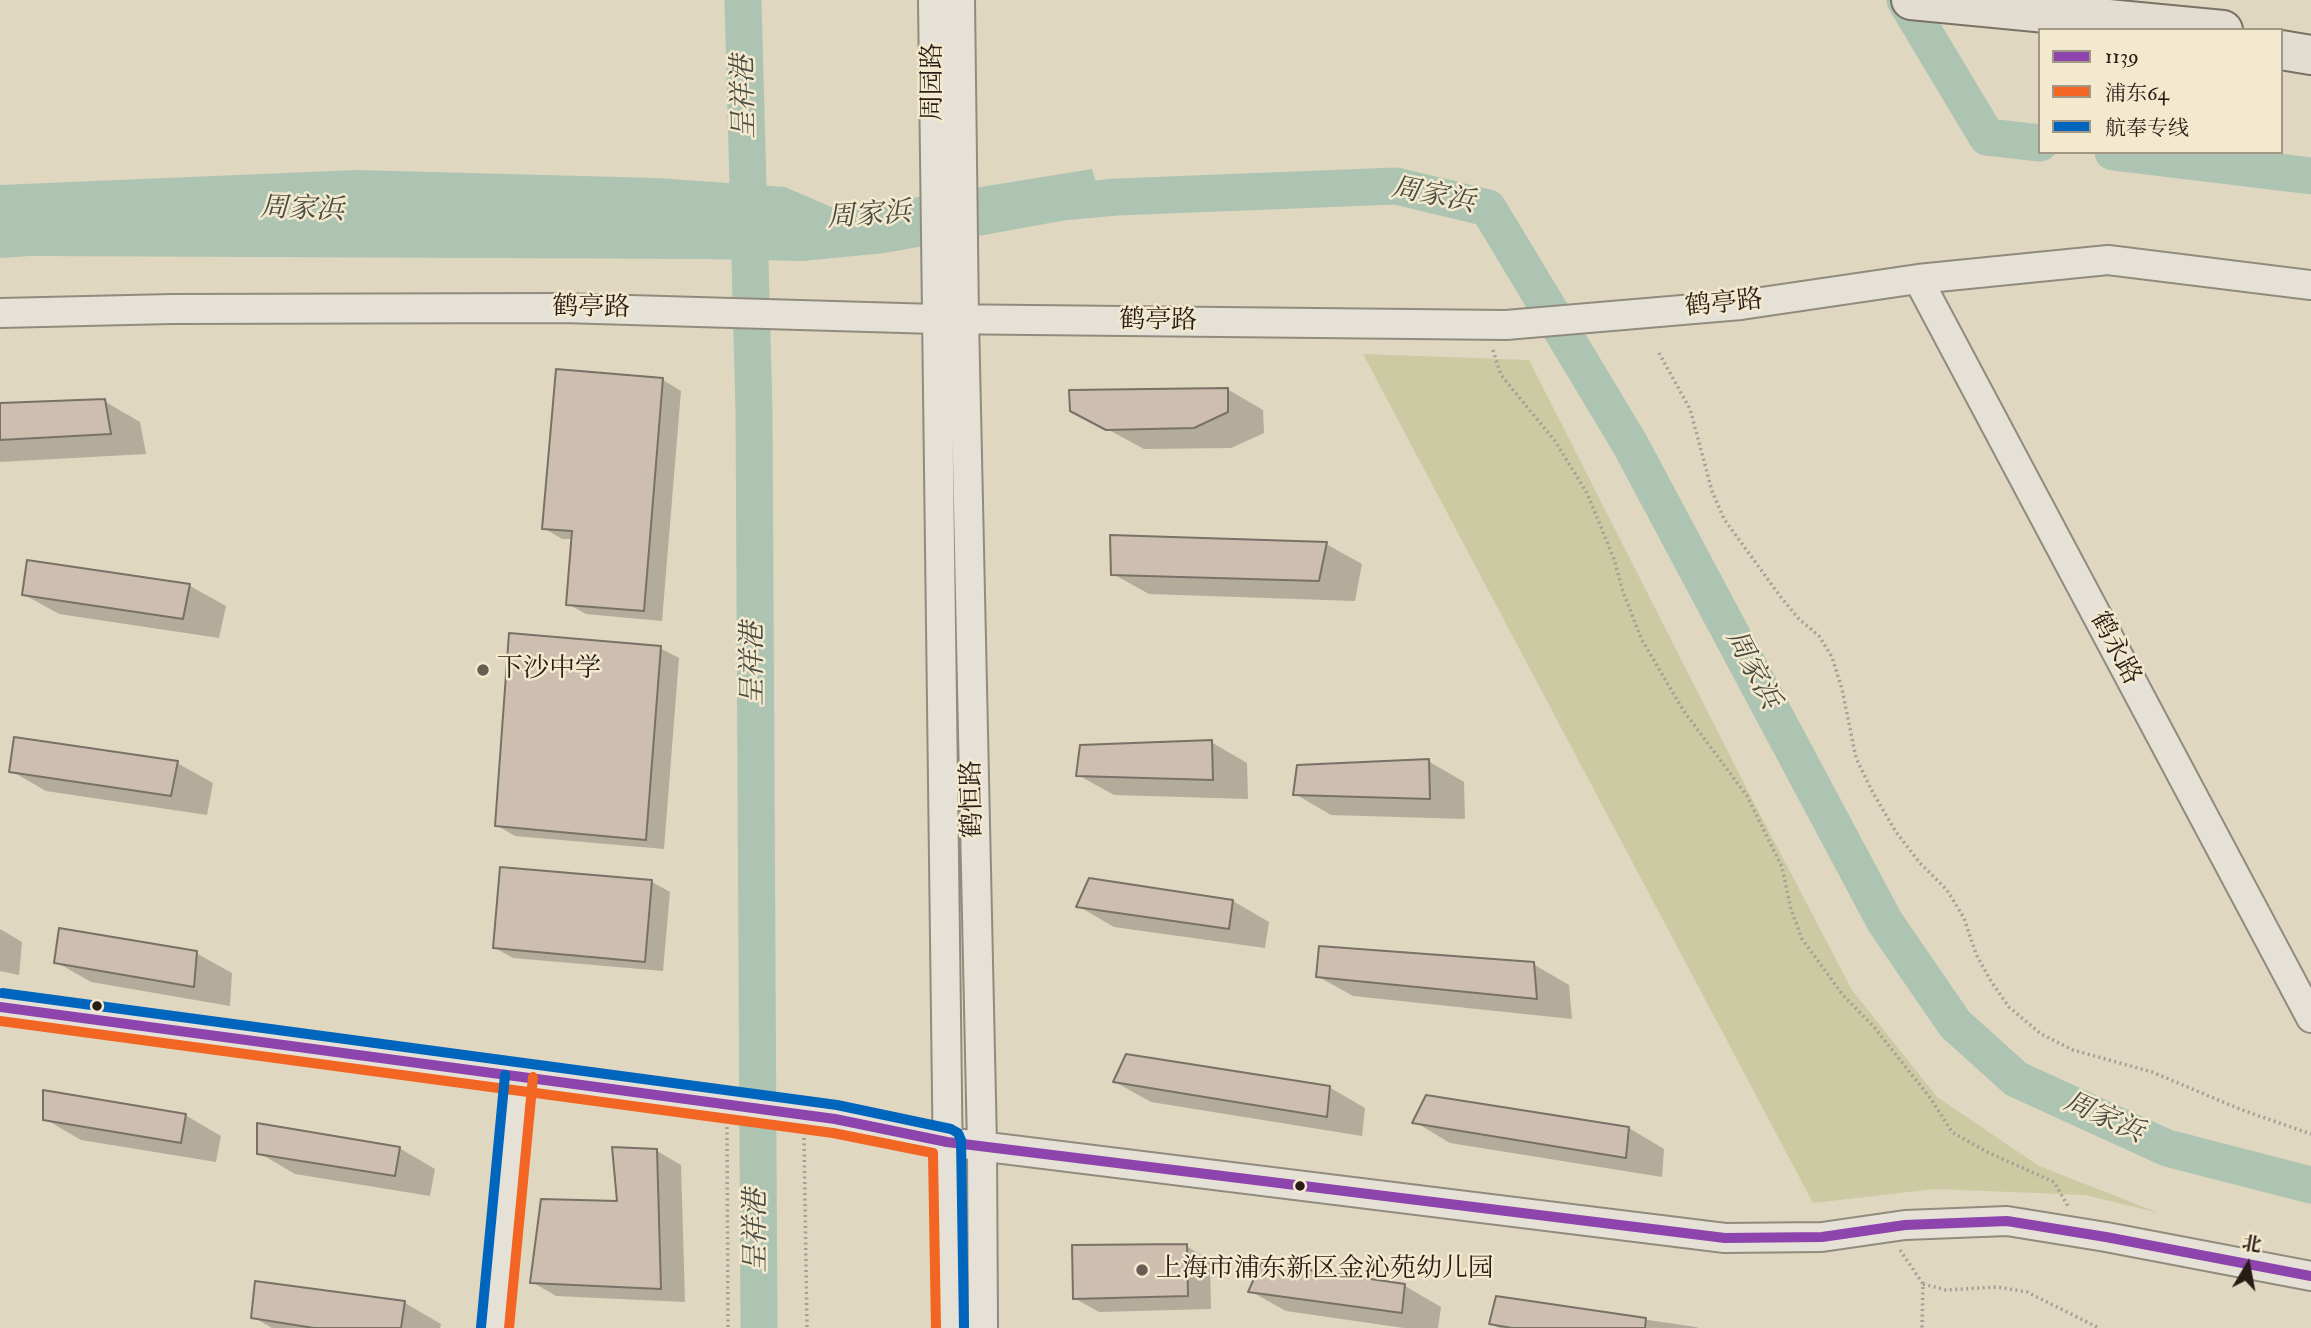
<!DOCTYPE html>
<meta charset="utf-8">
<style>
body{margin:0}
#map{position:relative;width:2311px;height:1328px;overflow:hidden;background:#e0d7c1;font-family:"IM FELL Double Pica","Noto Serif SC",serif}
canvas{display:block}
.legend{position:absolute;left:2038px;top:28px;width:245px;height:126px;box-sizing:border-box;background:#f3e9ce;border:2px solid #a29784;margin:0;padding:9px 12px;list-style:none;font-size:21px;color:#281c16}
.legend li{display:flex;align-items:center;gap:14px;height:35px}
.legend b{width:35px;border:2px solid #a29784}
.north{position:absolute;left:2213px;top:1230px;width:70px;height:70px;-webkit-text-stroke:5px #f3e9ce;paint-order:stroke;rotate:10deg;font-size:19px;font-weight:700;line-height:28px;text-align:center;color:#281c16}
.north::after{content:'';display:block;margin:auto;width:24px;height:32px;background:#281c16;clip-path:polygon(50% 0,100% 100%,50% 72%,0 100%)}
</style>
<div id="map">
<canvas width="2311" height="1328"></canvas>
<ul class="legend">
<li><b style="height:9px;background:#8e44ad"></b>1139</li>
<li><b style="height:9px;background:#f26522"></b>浦东64</li>
<li><b style="height:9px;background:#0065bd"></b>航奉专线</li>
</ul>
<div class="north">北</div>
</div>
<script>
const g = document.querySelector('canvas').getContext('2d');
g.lineJoin = 'round';
function fill(path, color) {
  g.fillStyle = color;
  g.fill(path, 'evenodd');
}
function shape(rows) {
  const path = new Path2D();
  for (const r of rows) {
    path.moveTo(r[0], r[1]);
    for (let i = 2; i < r.length; i += 2) path.lineTo(r[i], r[i + 1]);
  }
  return path;
}
function strokePath(path, color, width, dash) {
  g.strokeStyle = color;
  g.lineWidth = width;
  g.lineCap = dash ? 'butt' : 'round';
  g.setLineDash(dash || []);
  g.stroke(path);
}
function drawText(font, color, halo, rows, align = 'center') {
  g.font = font + ' "IM FELL Double Pica","Noto Serif SC",serif';
  g.lineWidth = 5;
  g.setLineDash([]);
  g.textBaseline = 'middle';
  g.strokeStyle = halo;
  g.fillStyle = color;
  for (const [text, x, y, turn = 0] of rows) {
    g.save();
    g.translate(x, y);
    g.rotate((+turn || 0) * Math.PI / 180);
    g.textAlign = isNaN(turn) ? turn : align;
    if (halo) g.strokeText(text, 0, 0);
    g.fillText(text, 0, 0);
    g.restore();
  }
}
const green = shape([
 [1363,354,1529,360,1752,799,1852,990,1937,1097,2039,1166,2159,1213,2085,1195,1935,1189,1813,1203]
]);
const water = shape([
 [1092,169,1105,213,885,253,803,261,704,259,30,256,0,258,0,185,357,170,657,178,785,187,838,210]
]);
const shadow = shape([
 [663,380,681,391,662,621,586,614,568,604,573,539,562,539,544,528],
 [1227,389,1263,410,1264,433,1231,448,1144,449,1072,410],
 [104,401,140,422,146,454,0,462,0,405],
 [1326,544,1362,564,1355,601,1149,594,1113,574],
 [28,562,190,586,226,606,219,638,59,614,23,594],
 [660,648,679,658,664,849,515,836,496,825],
 [1211,742,1247,763,1248,799,1114,795,1078,775],
 [1428,761,1464,782,1465,819,1331,815,1295,794],
 [177,763,213,783,207,815,46,791,11,771],
 [652,882,670,892,663,971,513,958,495,948],
 [1233,901,1269,922,1265,948,1114,927,1078,906],
 [0,929,22,942,19,975,0,971],
 [196,953,232,973,230,1006,91,982,56,962],
 [1533,964,1569,985,1572,1019,1353,996,1317,976],
 [1115,1082,1329,1087,1365,1108,1362,1136,1151,1102],
 [185,1115,221,1136,216,1162,81,1140,45,1119],
 [1415,1122,1629,1128,1664,1149,1662,1177,1450,1143],
 [399,1148,435,1169,430,1196,295,1174,259,1153],
 [657,1151,681,1165,685,1302,556,1296,532,1282,619,1203],
 [1186,1246,1210,1260,1211,1309,1099,1312,1074,1298],
 [1262,1265,1405,1286,1441,1307,1438,1328,1404,1328,1286,1311,1250,1291],
 [257,1283,405,1303,441,1324,440,1328,272,1328,253,1317],
 [1497,1298,1696,1327,1698,1328,1499,1328,1491,1324]
]);
const river = shape([
 [743,0,754,410,759,1328],
 [1905,0,1987,137,2040,143],
 [2113,152,2311,176],
 [1050,203,1117,197,1396,186,1488,208,1630,444,1885,922,1955,1024,2016,1079,2167,1148,2311,1185]
]);
const building = shape([
 [556,369,663,378,644,611,566,605,572,531,542,529,556,369],
 [1228,388,1228,412,1194,428,1106,430,1070,411,1069,390,1228,388],
 [105,399,111,434,0,440,0,403,105,399],
 [1110,535,1327,542,1319,581,1111,575,1110,535],
 [27,560,190,584,183,619,22,595,27,560],
 [509,633,661,646,646,840,495,826,509,633],
 [14,737,178,761,171,796,9,772,14,737],
 [1212,740,1213,780,1076,776,1080,745,1212,740],
 [1429,759,1430,799,1293,795,1297,765,1429,759],
 [500,867,652,880,645,962,493,948,500,867],
 [1089,878,1233,900,1229,929,1076,907,1089,878],
 [59,928,197,951,194,987,54,963,59,928],
 [1319,946,1534,962,1537,999,1316,977,1319,946],
 [1126,1054,1330,1086,1327,1117,1113,1082,1126,1054],
 [43,1090,186,1114,181,1143,43,1120,43,1090],
 [1426,1095,1629,1127,1626,1158,1412,1123,1426,1095],
 [257,1123,400,1147,395,1176,257,1154,257,1123],
 [612,1147,657,1149,661,1289,530,1283,541,1199,617,1201,612,1147],
 [1187,1244,1188,1296,1073,1299,1072,1245,1187,1244],
 [1261,1263,1405,1284,1402,1313,1248,1292,1261,1263],
 [255,1281,405,1301,401,1328,314,1328,251,1318,255,1281],
 [1496,1296,1646,1318,1645,1328,1512,1328,1489,1324,1496,1296]
]);
const path = shape([
 [1493,350,1501,375,1555,441,1587,493,1614,559,1623,592,1642,640,1683,710,1747,796,1782,867,1791,909,1802,939,1843,995,1874,1027,1931,1099,1952,1132,1987,1152,2054,1182,2068,1206],
 [1659,353,1690,409,1712,491,1724,519,1780,596,1799,619,1819,636,1832,657,1842,689,1856,758,1872,791,1896,832,1920,863,1947,890,1964,918,1976,954,1992,983,2009,1007,2041,1034,2073,1050,2152,1072,2242,1110,2311,1134],
 [727,1127,728,1328],
 [804,1138,807,1328],
 [1900,1250,1923,1284,1922,1328],
 [1923,1284,1946,1290,1997,1287,2027,1292,2099,1328]
]);
const minor = shape([
 [933,0,950,1328],
 [960,0,964,319,982,1145,983,1328],
 [1918,279,2311,1018],
 [0,313,172,309,562,308,936,319,1506,325,1741,305,1918,279,2108,260,2311,285],
 [0,1007,835,1119,947,1142,1725,1238,1822,1237,1905,1225,2007,1221,2106,1237,2311,1276],
 [495,1328,519,1076]
]);
const highway = shape([
 [1911,0,2223,30],
 [2281,50,2311,55]
]);
const bus1 = shape([
 [0,1007,835,1119,947,1142,1725,1238,1822,1237,1905,1225,2007,1221,2106,1237,2311,1276]
]);
const bus2 = shape([
 [0,1021,833,1133,933,1153,936,1328],
 [509,1328,533,1077]
]);
const bus3 = shape([
 [2,993,837,1105,951,1129,958,1133,961,1140,964,1328],
 [481,1327,505,1075]
]);
const markers = [
 [483,670,7,"#685d52"],
 [97,1006,6,"#281c16"],
 [1300,1186,6,"#281c16"],
 [1142,1270,7,"#685d52"]
];
const streetNames = [
 ["周园路",934,82,-90],
 ["鹤亭路",1724,305,-6],
 ["鹤亭路",591,309,1],
 ["鹤亭路",1158,322,1],
 ["鹤永路",2114,649,62],
 ["鹤恒路",974,799,-91]
];
const poiNames = [
 ["下沙中学",497,670],
 ["上海市浦东新区金沁苑幼儿园",1156,1270]
];
const waterNames = [
 ["呈祥港",746,97,-91],
 ["周家浜",1433,197,11],
 ["周家浜",302,211,2],
 ["周家浜",869,217,-4],
 ["呈祥港",755,664,-90],
 ["周家浜",1751,670,62],
 ["周家浜",2103,1119,24],
 ["呈祥港",758,1231,-90]
];
fill(green, '#cccaa3');
fill(water, '#aec4b2');
fill(shadow, '#0003');
strokePath(river, '#aec4b2', 37);
fill(building, '#cdbeb0');
strokePath(building, '#787166', 2);
strokePath(minor, '#918b7e', 32);
strokePath(highway, '#787166', 42);
strokePath(path, '#a39e96', 3.5, [2, 3.5]);
strokePath(minor, '#e6e1d6', 28);
strokePath(highway, '#e2ddd0', 38);
strokePath(bus1, '#8e44ad', 10);
strokePath(bus2, '#f26522', 10);
strokePath(bus3, '#0065bd', 10);
for (const [x, y, r, color] of markers) {
  const dot = new Path2D();
  dot.arc(x, y, r, 0, 2 * Math.PI);
  g.fillStyle = color;
  g.fill(dot);
  strokePath(dot, '#f3e9ce', 2.5);
}
drawText('26px', '#281c16', '#f3e9ce', streetNames);
drawText('26px', '#281c16', '#f3e9ce', poiNames, 'left');
drawText('italic 28px', '#4a4c43', '#f3e9ce', waterNames);
</script>
